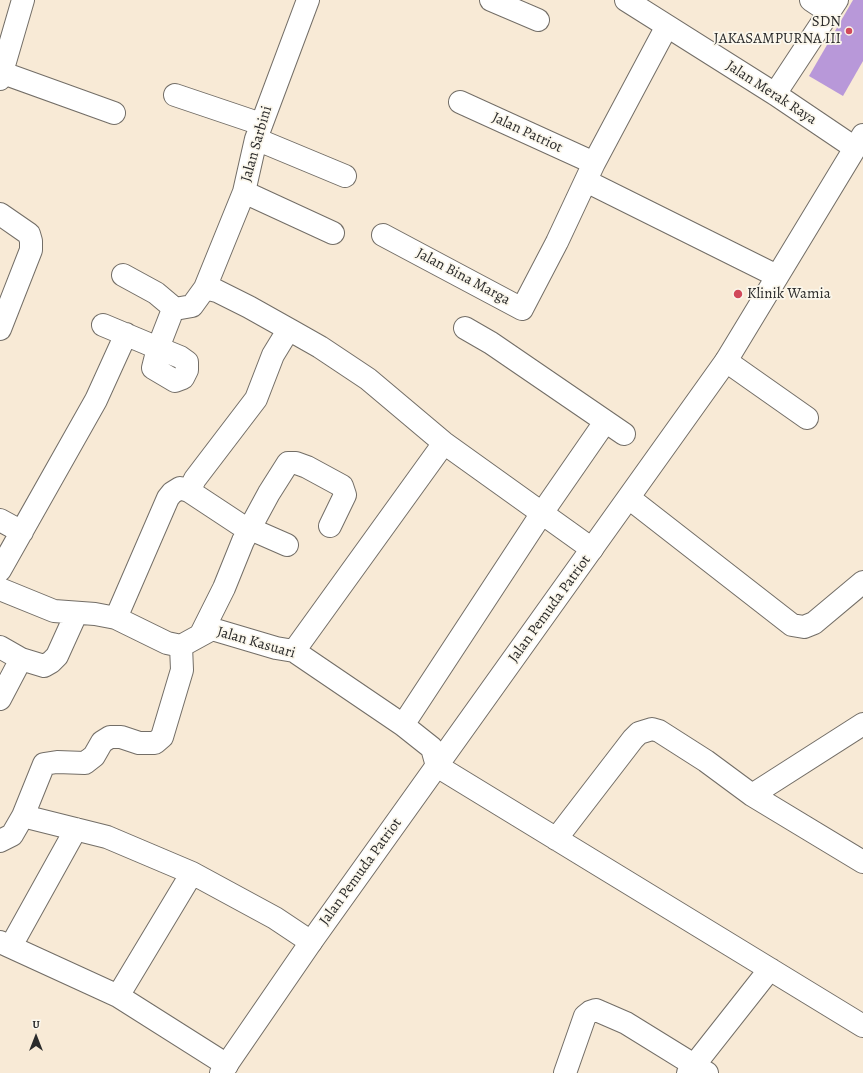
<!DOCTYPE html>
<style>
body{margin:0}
#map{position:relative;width:863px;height:1073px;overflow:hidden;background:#f8ead6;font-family:Alegreya,serif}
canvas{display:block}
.north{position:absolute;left:16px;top:1017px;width:40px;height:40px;-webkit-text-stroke:3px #fbf7ec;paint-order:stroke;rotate:0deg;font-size:11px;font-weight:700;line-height:16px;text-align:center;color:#2b2b2b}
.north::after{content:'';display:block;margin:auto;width:14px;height:18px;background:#2b2b2b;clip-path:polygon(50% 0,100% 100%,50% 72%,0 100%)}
</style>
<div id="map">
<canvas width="863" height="1073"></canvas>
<div class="north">U</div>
</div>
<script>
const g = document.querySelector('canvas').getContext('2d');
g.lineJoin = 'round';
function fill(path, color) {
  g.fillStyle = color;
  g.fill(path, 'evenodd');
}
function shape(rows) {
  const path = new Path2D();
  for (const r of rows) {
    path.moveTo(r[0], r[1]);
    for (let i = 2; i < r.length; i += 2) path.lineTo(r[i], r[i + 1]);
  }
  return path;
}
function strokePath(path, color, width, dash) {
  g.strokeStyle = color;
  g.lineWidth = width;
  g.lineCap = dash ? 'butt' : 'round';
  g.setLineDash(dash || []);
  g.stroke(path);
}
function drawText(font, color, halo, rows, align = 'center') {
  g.font = font + ' Alegreya,serif';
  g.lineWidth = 3.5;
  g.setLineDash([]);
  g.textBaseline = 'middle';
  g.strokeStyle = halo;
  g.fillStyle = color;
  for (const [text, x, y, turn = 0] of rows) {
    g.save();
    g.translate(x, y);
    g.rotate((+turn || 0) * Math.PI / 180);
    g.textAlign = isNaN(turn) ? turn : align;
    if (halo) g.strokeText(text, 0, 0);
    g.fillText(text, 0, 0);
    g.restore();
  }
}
const building = shape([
 [853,0,863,0,863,61,843,96,809,76]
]);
const street = shape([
 [491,0,538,20],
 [626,0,775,94,855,148],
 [811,0,829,12],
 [3,73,114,113],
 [0,79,23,0],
 [775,94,837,0],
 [175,95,261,124],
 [460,102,594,163],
 [256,139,345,176],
 [586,181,777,276],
 [244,192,333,233],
 [0,214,29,234,31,241,31,250,0,329],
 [383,235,522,309,557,242,594,163,667,26],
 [123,275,156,293,175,309],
 [205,288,244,192,256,139,308,0],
 [103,325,158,348,180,357,187,362,187,370,183,378,175,381,153,368,158,348,172,312,175,309,192,306,205,288,217,291,249,307,290,330],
 [465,328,491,343,624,434],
 [726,361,807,418],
 [189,491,239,524,287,545],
 [629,498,792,625,804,627,814,623,863,582],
 [0,520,22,532],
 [0,570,96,400,126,334],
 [0,589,54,611,95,614,116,618,167,643,181,646,212,629,276,648,294,651,403,725,432,748,437,766,863,1026],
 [116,618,168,498,172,493,180,488,189,491,195,479,256,399,273,355,284,337,290,330,320,347,368,379,444,443,592,549],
 [201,634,224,588,243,541,269,493,288,463,296,463,307,467,342,486,345,495,330,526],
 [181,646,182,670,162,737,155,743,139,743,121,737,110,737,102,742,94,756,85,763,57,762,44,764,23,816,107,837,192,873,275,918,311,942],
 [0,647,21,659,44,666,51,662,57,656,76,614],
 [294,651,444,443],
 [0,699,21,659],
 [403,725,542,513,605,422],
 [752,795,863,724],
 [556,839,633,739,639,733,652,729,659,731,706,761,752,795,863,862],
 [0,841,12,835,23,816],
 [0,942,118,996,227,1065],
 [11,946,76,829],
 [118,996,192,873],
 [565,1073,585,1016,590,1012,596,1010,626,1023,707,1073],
 [688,1073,770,969]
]);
const primary = shape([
 [221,1073,311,942,726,361,863,135]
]);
const markers = [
 [849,31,4,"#d1495b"],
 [738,294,5,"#d1495b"]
];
const poiNames = [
 ["SDN",841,22],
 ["JAKASAMPURNA III",841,39],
 ["Klinik Wamia",747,294,"left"]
];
const streetNames = [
 ["Jalan Merak Raya",771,93,33],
 ["Jalan Patriot",527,133,25],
 ["Jalan Sarbini",257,144,-74],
 ["Jalan Bina Marga",463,277,28],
 ["Jalan Pemuda Patriot",550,609,-54],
 ["Jalan Kasuari",256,643,16],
 ["Jalan Pemuda Patriot",361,872,-54]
];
fill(building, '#b898d9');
strokePath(street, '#736e67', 24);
strokePath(primary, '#736e67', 24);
strokePath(street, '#fff', 22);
strokePath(primary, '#fff', 22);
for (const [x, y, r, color] of markers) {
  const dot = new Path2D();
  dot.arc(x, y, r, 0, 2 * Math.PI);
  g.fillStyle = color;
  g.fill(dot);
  strokePath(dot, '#fbf7ec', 1.5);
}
drawText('15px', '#2b2b2b', '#fbf7ec', poiNames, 'right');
drawText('15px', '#2b2b2b', '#fbf7ec', streetNames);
</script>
